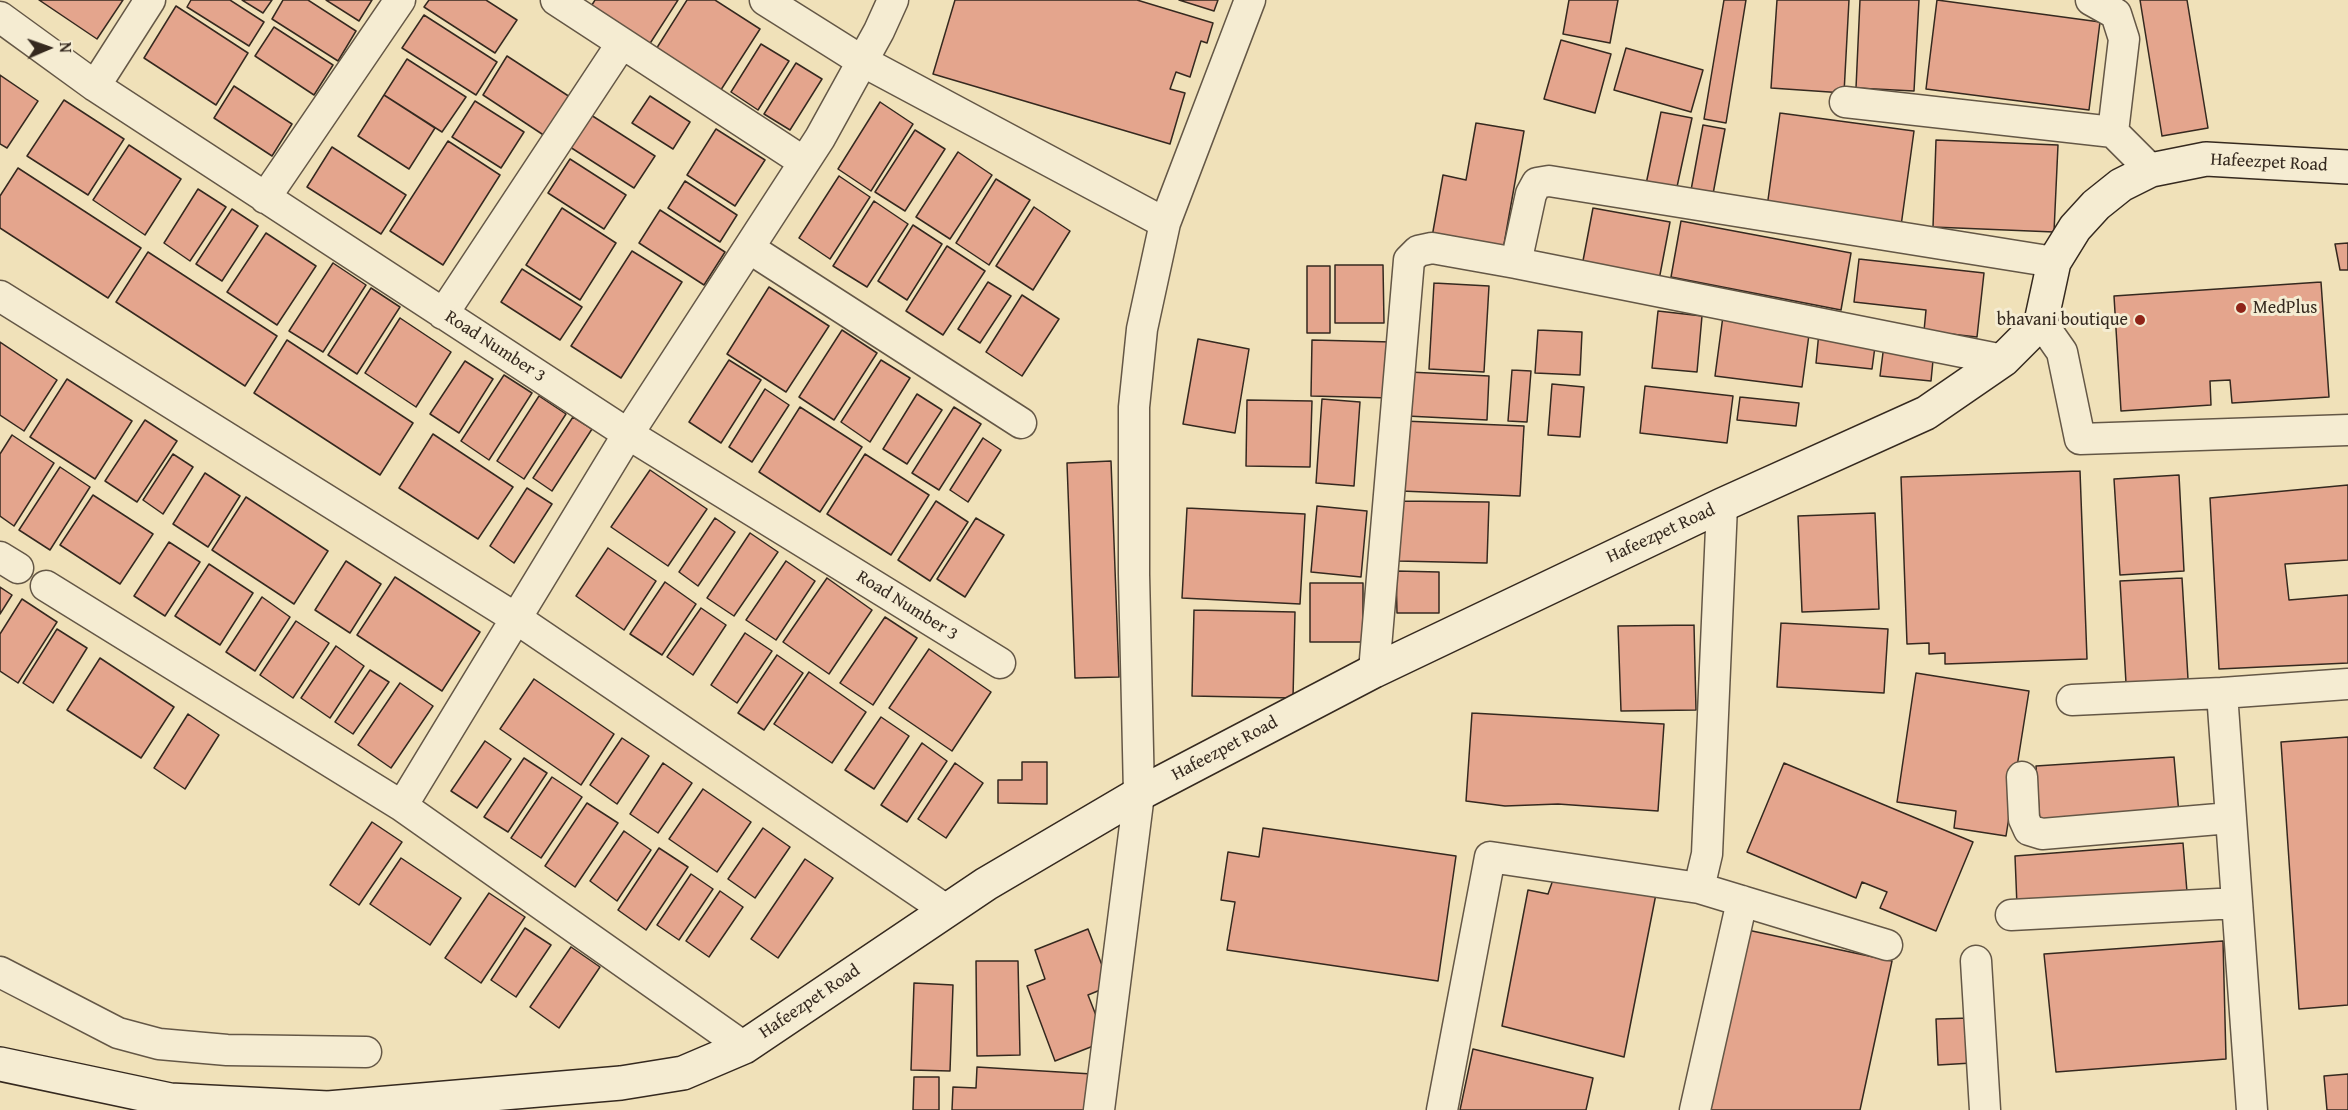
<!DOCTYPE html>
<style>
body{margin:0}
#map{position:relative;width:2348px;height:1110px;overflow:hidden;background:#f0e1b9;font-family:"Gentium Book Plus",serif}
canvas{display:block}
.north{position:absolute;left:18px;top:18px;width:60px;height:60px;-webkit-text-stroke:4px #f5ecd2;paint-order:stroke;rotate:88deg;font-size:16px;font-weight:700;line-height:24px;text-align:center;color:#35291f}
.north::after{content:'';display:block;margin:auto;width:21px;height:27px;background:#35291f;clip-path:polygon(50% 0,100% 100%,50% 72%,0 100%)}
</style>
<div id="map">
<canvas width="2348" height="1110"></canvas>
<div class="north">N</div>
</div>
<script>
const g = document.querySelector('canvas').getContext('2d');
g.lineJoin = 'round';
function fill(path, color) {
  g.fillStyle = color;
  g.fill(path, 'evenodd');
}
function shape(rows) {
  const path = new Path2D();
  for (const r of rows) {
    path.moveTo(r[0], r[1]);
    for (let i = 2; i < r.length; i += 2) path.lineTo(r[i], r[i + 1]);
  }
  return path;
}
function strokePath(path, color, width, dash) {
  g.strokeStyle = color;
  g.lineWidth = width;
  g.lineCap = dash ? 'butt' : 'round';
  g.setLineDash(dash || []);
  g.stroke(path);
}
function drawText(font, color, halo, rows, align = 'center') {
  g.font = font + ' "Gentium Book Plus",serif';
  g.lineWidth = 6;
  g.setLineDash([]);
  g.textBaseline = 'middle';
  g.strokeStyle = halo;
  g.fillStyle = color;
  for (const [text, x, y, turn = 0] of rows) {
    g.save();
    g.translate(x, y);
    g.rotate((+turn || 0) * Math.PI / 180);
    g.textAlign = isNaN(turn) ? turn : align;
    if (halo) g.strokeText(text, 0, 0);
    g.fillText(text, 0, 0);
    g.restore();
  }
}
const building = shape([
 [39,0,123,0,97,39,39,0],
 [191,0,230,0,264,22,249,46,187,7,191,0],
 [242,0,272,0,263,13,242,0],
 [283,0,308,0,356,31,338,61,272,19,283,0],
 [326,0,372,0,359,21,326,0],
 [429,0,486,0,517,20,495,53,424,7,429,0],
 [595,0,678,0,649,45,590,8,595,0],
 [687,0,715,0,760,29,717,96,653,54,687,0],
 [955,0,1137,0,1213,23,1207,43,1201,41,1190,77,1176,72,1170,89,1185,93,1170,144,933,74,955,0],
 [1179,0,1218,0,1214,11,1179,0],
 [1569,0,1618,0,1610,43,1563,34,1569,0],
 [1724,0,1746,0,1726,123,1704,119,1724,0],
 [1777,0,1849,0,1844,93,1771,88,1777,0],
 [1860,0,1919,0,1914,91,1856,88,1860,0],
 [1937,0,2100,22,2089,110,1926,89,1937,0],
 [2140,0,2187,0,2208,128,2162,136,2140,0],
 [176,6,248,53,216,105,144,58,176,6],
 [424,15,497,62,476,95,402,48,424,15],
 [274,27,333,65,314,95,255,56,274,27],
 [1561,40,1611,54,1595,113,1544,99,1561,40],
 [761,44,789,61,758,110,731,92,761,44],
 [1626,48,1703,70,1691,112,1614,90,1626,48],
 [507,56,570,97,545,136,483,95,507,56],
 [407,59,466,97,442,132,384,95,407,59],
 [796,63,822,79,790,130,764,114,796,63],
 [0,75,38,101,7,148,0,144,0,75],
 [234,86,292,124,272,156,214,118,234,86],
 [384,95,435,128,409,169,358,136,384,95],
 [650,96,690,122,673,149,632,123,650,96],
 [64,100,124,139,88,195,27,156,64,100],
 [475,101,524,132,501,168,452,137,475,101],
 [880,102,913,124,871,191,838,169,880,102],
 [1661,112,1692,118,1675,196,1645,189,1661,112],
 [1780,113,1914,131,1901,226,1767,207,1780,113],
 [591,115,655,156,634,188,570,147,591,115],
 [1476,123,1524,131,1503,250,1432,237,1443,175,1466,180,1476,123],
 [1703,125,1725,129,1711,205,1689,201,1703,125],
 [716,129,765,160,735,206,687,175,716,129],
 [915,130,945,149,905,211,875,192,915,130],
 [1936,140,2058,145,2054,232,1933,227,1936,140],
 [448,141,500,175,443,265,390,231,448,141],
 [129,145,181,179,145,235,93,200,129,145],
 [332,147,406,195,381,234,307,187,332,147],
 [958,152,992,175,950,239,916,217,958,152],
 [570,159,626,195,604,229,548,193,570,159],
 [18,168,141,248,108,298,0,228,0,196,18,168],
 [839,176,870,197,830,259,799,238,839,176],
 [996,179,1030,200,989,265,956,243,996,179],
 [685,181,737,215,720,242,668,208,685,181],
 [198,189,226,207,190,261,164,243,198,189],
 [874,201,908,224,867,287,833,266,874,201],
 [1034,207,1070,231,1033,290,996,266,1034,207],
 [562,208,616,243,580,300,526,265,562,208],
 [1593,208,1670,222,1659,280,1582,266,1593,208],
 [232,209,258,226,222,281,196,264,232,209],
 [660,210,725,252,704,285,639,243,660,210],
 [1681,221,1851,253,1841,310,1671,277,1681,221],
 [913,225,942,244,907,300,878,281,913,225],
 [266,233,316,266,277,325,227,292,266,233],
 [2348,243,2348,270,2340,270,2335,244,2348,243],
 [947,246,985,271,943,335,906,311,947,246],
 [632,251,682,282,621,378,571,346,632,251],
 [148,252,277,336,245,386,116,302,148,252],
 [1859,259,1984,273,1977,337,1924,331,1926,310,1854,302,1859,259],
 [333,263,366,285,323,352,289,331,333,263],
 [1335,265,1383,265,1384,323,1335,323,1335,265],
 [1307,266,1330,266,1330,333,1307,333,1307,266],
 [522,269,582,307,560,340,501,302,522,269],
 [988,282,1011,296,980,343,958,329,988,282],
 [2321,282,2329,397,2232,403,2230,380,2210,381,2211,405,2121,411,2114,296,2321,282],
 [1434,283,1489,286,1484,372,1429,369,1434,283],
 [769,287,829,326,786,392,727,354,769,287],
 [371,288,400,307,357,374,328,355,371,288],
 [1022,295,1059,319,1022,376,986,352,1022,295],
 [1658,311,1702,316,1697,372,1652,368,1658,311],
 [1723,316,1810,327,1802,387,1715,376,1723,316],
 [400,318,451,352,416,407,365,373,400,318],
 [842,330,877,353,834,420,799,397,842,330],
 [1538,330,1582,332,1580,375,1535,373,1538,330],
 [1819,332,1876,339,1872,369,1816,363,1819,332],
 [1198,339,1249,349,1235,433,1183,424,1198,339],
 [287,340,413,423,380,475,254,393,287,340],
 [1312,340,1392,342,1391,398,1311,396,1312,340],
 [0,342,57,380,24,431,0,415,0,342],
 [1884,345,1934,350,1931,381,1880,376,1884,345],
 [729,360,761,380,721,443,689,422,729,360],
 [881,360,910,378,870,442,841,422,881,360],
 [465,361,493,379,459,433,430,414,465,361],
 [1512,370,1531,371,1527,422,1508,421,1512,370],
 [1409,372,1489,376,1487,420,1407,416,1409,372],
 [504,375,532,393,489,460,461,441,504,375],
 [67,379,132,421,95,479,30,437,67,379],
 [1552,384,1584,387,1580,437,1548,435,1552,384],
 [1645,386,1733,396,1727,443,1640,433,1645,386],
 [765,389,789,405,752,462,729,447,765,389],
 [917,394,942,410,907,464,883,449,917,394],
 [539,396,566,414,524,479,497,461,539,396],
 [1740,397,1799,403,1796,426,1737,420,1740,397],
 [1322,399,1360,402,1354,486,1316,483,1322,399],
 [1247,400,1312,401,1310,467,1246,466,1247,400],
 [800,407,862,447,820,512,759,472,800,407],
 [954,407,981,424,939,490,912,473,954,407],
 [573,417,592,429,552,491,533,478,573,417],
 [145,420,177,441,137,502,105,481,145,420],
 [1403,421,1524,426,1520,496,1401,491,1403,421],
 [433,434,513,487,478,539,399,488,433,434],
 [12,435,54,463,14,526,0,516,0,454,12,435],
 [983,438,1001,450,968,502,950,490,983,438],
 [173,454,193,467,163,514,143,500,173,454],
 [865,454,929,495,891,555,827,514,865,454],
 [1111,461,1119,677,1075,678,1067,463,1111,461],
 [60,467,90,487,50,550,19,530,60,467],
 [650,470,707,509,668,566,611,527,650,470],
 [2080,471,2087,659,1945,664,1945,653,1929,654,1929,643,1907,644,1901,477,2080,471],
 [205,473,240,496,208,547,173,524,205,473],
 [2179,475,2184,571,2120,575,2114,479,2179,475],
 [2348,485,2348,560,2285,564,2289,600,2348,595,2348,663,2219,669,2210,498,2348,485],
 [527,488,552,504,514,563,490,546,527,488],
 [93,495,153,534,120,584,60,545,93,495],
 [246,497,328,551,294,604,212,550,246,497],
 [936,501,968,522,930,581,898,560,936,501],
 [1398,501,1489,502,1487,563,1397,561,1398,501],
 [1317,506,1367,511,1361,577,1311,572,1317,506],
 [1187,508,1305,514,1300,604,1182,598,1187,508],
 [1875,513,1879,609,1802,612,1798,516,1875,513],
 [715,518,735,532,698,586,679,572,715,518],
 [976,518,1004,535,965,597,937,579,976,518],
 [750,533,778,552,734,616,707,598,750,533],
 [169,542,200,562,165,616,134,596,169,542],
 [608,548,656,581,624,630,576,596,608,548],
 [346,561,381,584,350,633,315,610,346,561],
 [786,561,815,581,776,640,746,620,786,561],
 [209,564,253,593,220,645,175,616,209,564],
 [1396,571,1439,572,1439,613,1397,613,1396,571],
 [395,577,480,632,442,691,357,635,395,577],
 [827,578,872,610,829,674,783,642,827,578],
 [2182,578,2188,679,2126,683,2120,581,2182,578],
 [665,582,696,604,662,655,630,634,665,582],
 [1310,583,1363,583,1363,642,1310,642,1310,583],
 [0,587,12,595,0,614,0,587],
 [262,597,290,617,255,671,226,652,262,597],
 [22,599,57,622,18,683,0,671,0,634,22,599],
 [701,608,726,625,693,675,667,657,701,608],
 [1194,610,1295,612,1293,698,1192,696,1194,610],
 [885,617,917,638,873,705,840,683,885,617],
 [296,621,329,643,293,698,260,675,296,621],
 [1781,623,1888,629,1884,693,1777,687,1781,623],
 [1694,625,1696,710,1621,711,1618,626,1694,625],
 [57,629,87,648,53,703,23,683,57,629],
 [745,633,772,651,737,703,711,685,745,633],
 [336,646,364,666,330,718,301,698,336,646],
 [929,649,991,692,952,751,889,708,929,649],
 [777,655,803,673,764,730,738,713,777,655],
 [100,658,174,707,141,758,67,710,100,658],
 [370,670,389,682,353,734,335,722,370,670],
 [809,672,866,712,832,763,774,724,809,672],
 [1916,673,2029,691,2006,836,1954,828,1956,811,1897,802,1916,673],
 [534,679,614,734,581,785,500,729,534,679],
 [400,683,433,706,391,768,358,745,400,683],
 [1472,713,1664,724,1658,811,1558,804,1505,806,1466,801,1472,713],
 [188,714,219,735,185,789,154,768,188,714],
 [881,717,909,736,874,789,845,770,881,717],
 [2348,737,2348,1005,2299,1009,2281,742,2348,737],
 [622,738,649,756,617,804,590,785,622,738],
 [485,741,511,759,477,808,451,791,485,741],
 [922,743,947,761,907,822,881,805,922,743],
 [2174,757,2179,814,2040,823,2036,766,2174,757],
 [524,758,547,773,508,832,484,817,524,758],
 [1022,762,1047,762,1047,804,998,803,998,780,1022,780,1022,762],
 [663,763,692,783,658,833,630,814,663,763],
 [955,763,983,783,946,838,918,819,955,763],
 [1784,763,1973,842,1936,931,1880,908,1887,892,1862,882,1856,898,1747,852,1784,763],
 [552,777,582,797,541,858,511,838,552,777],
 [703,789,751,822,717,872,669,839,703,789],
 [587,803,618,823,575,887,545,866,587,803],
 [372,822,402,842,359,905,330,885,372,822],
 [763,828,790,847,755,898,728,879,763,828],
 [1263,828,1456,856,1438,981,1227,950,1235,902,1221,900,1228,852,1259,857,1263,828],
 [624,831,651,850,617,901,590,881,624,831],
 [2183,843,2187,892,2017,906,2015,856,2183,843],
 [659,848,688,867,646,930,618,910,659,848],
 [401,858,461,898,430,945,370,904,401,858],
 [805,859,833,878,778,958,751,939,805,859],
 [691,874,713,889,679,940,657,925,691,874],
 [1555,874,1656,894,1624,1057,1502,1026,1528,890,1548,894,1555,874],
 [720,891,743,907,709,957,686,941,720,891],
 [489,893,525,917,481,983,445,958,489,893],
 [525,928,551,945,516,997,491,980,525,928],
 [1088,929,1110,986,1088,995,1106,1041,1055,1061,1027,986,1045,979,1035,950,1088,929],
 [1743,929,1892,961,1860,1110,1705,1110,1743,929],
 [2223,941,2226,1059,2056,1072,2044,954,2223,941],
 [571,947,600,967,559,1028,530,1007,571,947],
 [976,961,1018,961,1020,1055,977,1056,976,961],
 [914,983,953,985,950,1071,911,1070,914,983],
 [1970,1018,1972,1063,1938,1065,1936,1019,1970,1018],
 [1473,1049,1593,1078,1586,1110,1460,1110,1473,1049],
 [977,1067,1092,1074,1090,1110,952,1110,953,1087,976,1088,977,1067],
 [2348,1074,2348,1110,2327,1110,2324,1076,2348,1074],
 [914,1077,939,1077,939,1110,913,1110,914,1077]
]);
const street = shape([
 [556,0,804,162],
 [765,0,862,61,1165,223],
 [2091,0,2116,14,2124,39,2113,132,2151,170],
 [0,17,95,86,628,434,1000,663],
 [95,86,150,0],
 [1845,102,2113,132],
 [265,198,400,0],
 [749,248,1021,423],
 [1516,263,2003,360],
 [0,296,517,619,946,910],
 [443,314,622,43],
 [2041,322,2062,352,2080,439,2348,430],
 [0,557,18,568],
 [46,586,402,806,744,1047],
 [1374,671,1409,260,1418,251,1432,248,1516,263,1531,194,1537,183,1549,181,2054,262],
 [2222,693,2252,1110],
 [2072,700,2222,693,2348,684],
 [2022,777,2024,819,2029,830,2042,834,2230,818],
 [402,806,628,434,820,138,879,31,893,0],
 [1699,888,1707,854,1722,505],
 [2011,915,2237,903],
 [1976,961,1985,1110],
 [0,972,118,1033,159,1044,227,1050,366,1052],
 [1099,1110,1139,794,1134,574,1134,407,1142,329,1165,223,1250,0],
 [1442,1110,1490,857,1699,888,1887,945],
 [1695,1110,1742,901]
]);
const secondary = shape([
 [0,1064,170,1100,328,1108,621,1083,683,1073,744,1047,986,884,1139,794,1374,671,1722,505,1926,413,2003,360,2041,322,2054,262,2075,228,2096,205,2121,185,2151,170,2206,159,2348,167]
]);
const markers = [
 [2241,308,6,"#8f2418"],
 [2140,320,6,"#8f2418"]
];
const streetNames = [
 ["Hafeezpet Road",2269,163,3],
 ["Road Number 3",495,347,33],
 ["Hafeezpet Road",1661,534,-25],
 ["Road Number 3",907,606,32],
 ["Hafeezpet Road",1225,749,-28],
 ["Hafeezpet Road",810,1002,-34]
];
const poiNames = [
 ["MedPlus",2253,308],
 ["bhavani boutique",2128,320,"right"]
];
fill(building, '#e4a58d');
strokePath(building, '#35291f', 1.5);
strokePath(street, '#645746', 33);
strokePath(secondary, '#35291f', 36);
strokePath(street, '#f5ecd2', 30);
strokePath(secondary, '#f5ecd2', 33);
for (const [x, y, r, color] of markers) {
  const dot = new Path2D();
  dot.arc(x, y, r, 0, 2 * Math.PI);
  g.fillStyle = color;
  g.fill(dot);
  strokePath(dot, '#f5ecd2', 2);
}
drawText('18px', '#35291f', '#f5ecd2', streetNames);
drawText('18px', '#35291f', '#f5ecd2', poiNames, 'left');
</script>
